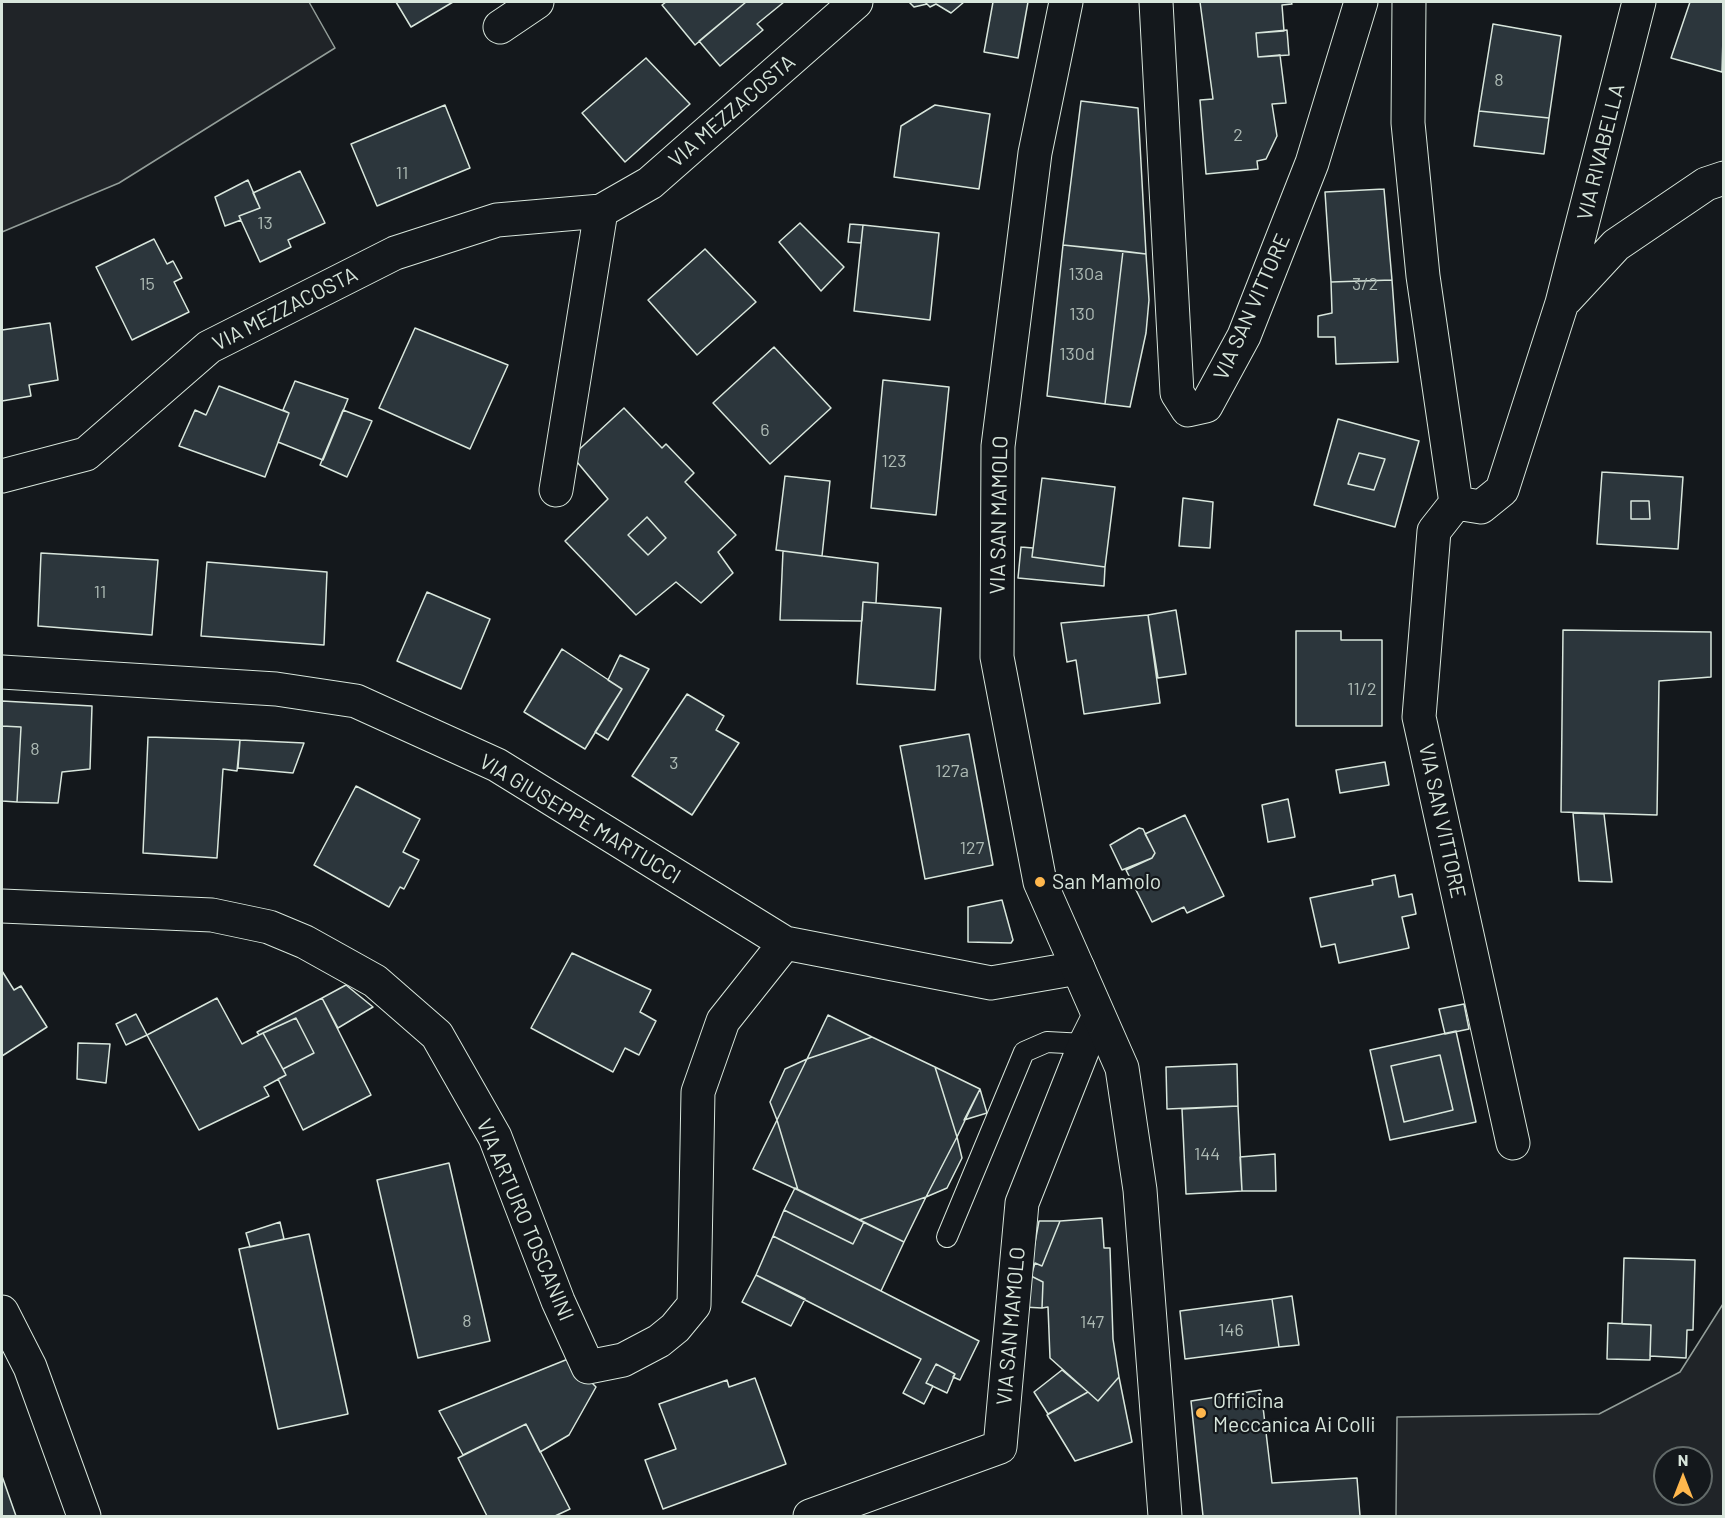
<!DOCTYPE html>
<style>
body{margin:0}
#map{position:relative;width:1725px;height:1518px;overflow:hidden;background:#14181c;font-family:Barlow,sans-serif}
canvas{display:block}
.frame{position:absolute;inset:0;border:3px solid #d8e6dc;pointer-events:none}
.north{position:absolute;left:1653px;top:1446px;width:60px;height:60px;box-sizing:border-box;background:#14181c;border:2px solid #626a69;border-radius:50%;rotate:0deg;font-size:16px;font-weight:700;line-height:24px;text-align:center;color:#d8e6dc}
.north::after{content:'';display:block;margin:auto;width:21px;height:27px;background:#ffb74d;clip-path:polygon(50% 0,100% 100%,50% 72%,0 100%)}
</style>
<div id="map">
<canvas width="1725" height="1518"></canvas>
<div class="frame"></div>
<div class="north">N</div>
</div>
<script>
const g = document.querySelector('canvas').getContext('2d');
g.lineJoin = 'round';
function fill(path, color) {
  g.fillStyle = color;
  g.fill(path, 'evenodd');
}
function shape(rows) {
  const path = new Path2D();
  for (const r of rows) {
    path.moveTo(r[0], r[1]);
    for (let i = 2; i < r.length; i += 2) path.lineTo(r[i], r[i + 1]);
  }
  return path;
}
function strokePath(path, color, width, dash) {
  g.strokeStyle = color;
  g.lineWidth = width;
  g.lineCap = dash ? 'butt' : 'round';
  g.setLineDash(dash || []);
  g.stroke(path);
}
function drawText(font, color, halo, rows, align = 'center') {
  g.font = font + ' Barlow,sans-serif';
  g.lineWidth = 4.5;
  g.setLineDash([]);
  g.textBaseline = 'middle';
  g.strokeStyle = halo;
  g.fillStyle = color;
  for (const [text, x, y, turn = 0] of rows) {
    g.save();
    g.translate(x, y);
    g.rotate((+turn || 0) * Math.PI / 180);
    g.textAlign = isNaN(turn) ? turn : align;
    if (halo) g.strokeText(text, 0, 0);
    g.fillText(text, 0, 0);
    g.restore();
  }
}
const green = shape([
 [2,2,309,2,335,48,119,183,2,232,2,2],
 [1723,1304,1723,1516,1396,1516,1397,1417,1599,1414,1680,1372,1723,1304],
 [1665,1458,1701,1458,1701,1494,1665,1494,1665,1458]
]);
const building = shape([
 [396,2,453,2,411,27,396,2],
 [666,2,746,2,695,45,662,5,666,2],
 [746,2,784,2,757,24,763,30,720,66,699,41,746,2],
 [909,2,925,2,927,4,914,7,909,2],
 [925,2,964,2,951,13,936,4,930,7,925,2],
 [993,2,1028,2,1018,58,984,52,993,2],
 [1200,2,1291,2,1292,4,1282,5,1284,31,1256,33,1258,57,1280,55,1286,103,1272,104,1277,136,1266,159,1257,161,1258,169,1206,174,1200,100,1213,99,1200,2],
 [1690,2,1724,2,1722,72,1671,58,1690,2],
 [1493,24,1561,36,1549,118,1479,111,1493,24],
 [1287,30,1289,55,1258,57,1256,33,1287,30],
 [646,58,690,104,625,162,582,113,646,58],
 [1081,101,1138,108,1146,254,1063,245,1081,101],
 [445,105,470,168,377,206,351,144,445,105],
 [935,105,990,114,979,189,894,177,901,126,935,105],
 [1479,111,1549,118,1544,154,1474,146,1479,111],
 [300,171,325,223,288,240,291,247,260,262,239,216,260,208,253,193,300,171],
 [248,180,260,208,239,216,241,220,225,226,215,197,248,180],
 [1384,189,1392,280,1331,282,1325,192,1384,189],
 [800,223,844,267,821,291,779,242,800,223],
 [850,224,863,225,861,243,848,242,850,224],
 [863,225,939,233,930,320,854,311,863,225],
 [154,239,167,264,173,261,182,278,174,282,189,312,132,340,96,267,154,239],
 [1063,245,1123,251,1105,404,1047,396,1063,245],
 [705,249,756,302,697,355,648,300,705,249],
 [1123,251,1146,254,1149,300,1146,333,1130,407,1105,404,1123,251],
 [1392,280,1398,362,1336,364,1335,337,1318,337,1318,316,1332,313,1331,282,1392,280],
 [50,323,58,380,29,385,31,396,2,401,2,330,50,323],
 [415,328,508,365,470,449,379,408,415,328],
 [774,347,831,408,770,464,713,403,774,347],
 [883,380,949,387,936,515,871,508,883,380],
 [295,381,348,399,323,460,278,442,289,413,283,410,295,381],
 [219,386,289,413,265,477,179,446,195,410,206,415,219,386],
 [624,408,662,448,666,444,694,473,685,482,736,535,718,552,733,573,701,603,676,582,636,615,565,541,608,499,572,456,624,408],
 [647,517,666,538,648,555,628,535,647,517],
 [343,410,372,421,347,477,320,465,343,410],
 [1338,419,1419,441,1395,527,1314,505,1338,419],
 [1359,453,1385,459,1374,490,1348,484,1359,453],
 [1359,453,1385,459,1374,490,1348,484,1359,453],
 [1602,472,1683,477,1678,549,1597,544,1602,472],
 [1631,501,1649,501,1650,519,1631,519,1631,501],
 [785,476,830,481,822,556,776,550,785,476],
 [1042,478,1115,487,1105,567,1032,557,1042,478],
 [1183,498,1213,502,1210,548,1179,546,1183,498],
 [1631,501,1649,501,1650,519,1631,519,1631,501],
 [647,517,666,538,648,555,628,535,647,517],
 [1021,547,1033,548,1032,557,1105,567,1104,586,1018,578,1021,547],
 [783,551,878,563,876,603,863,602,862,621,780,620,783,551],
 [41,553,158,560,152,635,38,626,41,553],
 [207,562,327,572,324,645,201,636,207,562],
 [427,592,490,619,461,689,397,661,427,592],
 [863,602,941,608,935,690,857,684,863,602],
 [1176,610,1186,674,1158,678,1148,615,1176,610],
 [1148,615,1160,703,1084,714,1076,660,1067,662,1061,623,1148,615],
 [1563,630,1711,632,1711,677,1659,681,1657,815,1561,812,1563,630],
 [1296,631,1341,631,1341,640,1382,640,1382,726,1296,726,1296,631],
 [562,649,622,689,585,749,524,712,562,649],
 [620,655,649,669,608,740,595,732,622,689,608,680,620,655],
 [687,694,724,716,716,730,739,743,692,815,632,776,687,694],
 [2,701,92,706,90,769,62,772,58,803,17,802,21,727,2,726,2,701],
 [2,726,21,727,17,802,2,801,2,726],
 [969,734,993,865,925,879,900,746,969,734],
 [148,737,240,740,237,771,223,769,217,858,143,853,148,737],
 [240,740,304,743,293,773,238,768,240,740],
 [1385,762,1389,785,1340,793,1336,770,1385,762],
 [356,786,420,819,403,852,419,860,404,889,400,887,389,907,314,865,356,786],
 [1288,799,1295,837,1268,842,1262,805,1288,799],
 [1573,813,1604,814,1612,882,1579,881,1573,813],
 [1185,815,1224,896,1187,913,1184,907,1152,922,1126,870,1152,858,1155,853,1145,834,1185,815],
 [1139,828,1143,829,1155,853,1152,858,1122,870,1110,845,1139,828],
 [1395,875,1399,897,1412,894,1416,914,1402,917,1409,948,1339,963,1335,944,1321,947,1310,898,1373,885,1372,880,1395,875],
 [1002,900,1013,940,1011,943,968,942,968,907,1002,900],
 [572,953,651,990,640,1012,656,1021,639,1055,625,1048,613,1072,531,1028,572,953],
 [2,971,14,990,21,986,47,1027,2,1056,2,971],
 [346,985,373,1007,338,1028,322,998,346,985],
 [217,998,242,1044,263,1033,286,1075,264,1087,269,1096,199,1130,147,1035,217,998],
 [322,998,371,1095,303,1130,278,1079,286,1075,283,1069,314,1053,296,1018,259,1035,257,1032,322,998],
 [1464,1004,1469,1029,1445,1034,1439,1009,1464,1004],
 [136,1014,147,1035,126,1045,116,1024,136,1014],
 [828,1015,872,1037,807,1059,828,1015],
 [296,1018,314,1053,283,1069,263,1033,296,1018],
 [1456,1031,1476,1122,1390,1140,1370,1050,1456,1031],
 [1440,1055,1453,1110,1404,1122,1391,1066,1440,1055],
 [872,1037,935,1067,957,1137,926,1197,859,1220,798,1190,777,1120,807,1059,872,1037],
 [78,1043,110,1044,106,1083,77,1079,78,1043],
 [1440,1055,1453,1110,1404,1122,1391,1066,1440,1055],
 [807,1059,777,1120,770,1102,785,1069,807,1059],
 [1237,1064,1238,1106,1167,1109,1166,1067,1237,1064],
 [935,1067,980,1089,957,1137,935,1067],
 [980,1089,987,1113,964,1120,980,1089],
 [1238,1106,1242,1191,1186,1194,1182,1109,1238,1106],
 [777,1120,798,1190,753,1169,777,1120],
 [957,1137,962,1158,947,1188,926,1197,957,1137],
 [1275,1154,1276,1191,1242,1191,1240,1157,1275,1154],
 [449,1163,490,1341,418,1358,377,1180,449,1163],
 [795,1188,864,1222,853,1244,784,1210,795,1188],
 [926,1197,904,1242,859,1220,926,1197],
 [784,1210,853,1244,864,1222,904,1242,881,1291,773,1236,784,1210],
 [1102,1218,1104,1248,1110,1248,1113,1339,1119,1377,1098,1401,1050,1358,1048,1307,1042,1308,1043,1282,1031,1276,1035,1263,1042,1266,1060,1221,1102,1218],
 [1039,1221,1060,1221,1042,1266,1035,1263,1031,1276,1043,1282,1042,1308,1023,1307,1039,1221],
 [280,1222,284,1239,250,1247,246,1233,280,1222],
 [309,1234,348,1414,278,1429,239,1249,309,1234],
 [773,1236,979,1341,960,1380,953,1377,955,1374,936,1364,926,1383,933,1386,924,1404,903,1393,921,1359,756,1275,773,1236],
 [1624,1258,1695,1260,1693,1330,1687,1330,1686,1358,1650,1356,1651,1325,1622,1324,1624,1258],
 [756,1275,805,1299,791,1326,742,1302,756,1275],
 [1292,1296,1299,1345,1279,1347,1272,1299,1292,1296],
 [1272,1299,1279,1347,1185,1359,1180,1311,1272,1299],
 [1608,1323,1651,1325,1650,1360,1607,1359,1608,1323],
 [568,1359,596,1387,569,1435,540,1452,526,1424,463,1455,439,1411,568,1359],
 [936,1364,955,1374,947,1393,926,1383,936,1364],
 [1062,1370,1088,1392,1048,1414,1034,1392,1062,1370],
 [1119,1377,1132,1442,1075,1461,1047,1415,1088,1392,1098,1401,1119,1377],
 [755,1378,786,1464,663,1509,645,1460,676,1449,659,1404,727,1380,729,1387,755,1378],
 [1261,1390,1272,1483,1357,1478,1360,1516,1203,1516,1191,1401,1261,1390],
 [526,1424,570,1509,555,1516,487,1516,458,1458,526,1424],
 [2,1476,16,1516,2,1516,2,1476]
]);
const service = shape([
 [947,1237,1024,1052,1047,1042,1085,1044]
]);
const minor = shape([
 [1156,2,1177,393,1188,410,1206,406,1244,336,1312,163,1361,2],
 [1409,2,1408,123,1423,276,1456,503,1481,507,1502,490,1562,303,1639,2],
 [500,27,537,2],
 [1566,299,1616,245,1706,184,1724,178],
 [2,476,86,454,209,347,395,253,497,220,601,211,650,183,856,2],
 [556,490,601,211],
 [1456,503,1434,531,1419,717,1513,1143],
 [2,672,276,689,356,701,497,765,785,943,991,983,1078,968],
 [2,906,212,915,269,927,305,942,375,981,437,1035,495,1137,558,1301,588,1367,623,1360,659,1341,675,1328,694,1305,698,1092,723,1021,785,943],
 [2,1312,30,1367,84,1516],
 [810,1516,1000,1447,1022,1203,1085,1044,1098,1018]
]);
const secondary = shape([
 [1066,2,1035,153,998,446,997,657,1040,882,1122,1068,1140,1190,1165,1516]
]);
const markers = [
 [1040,882,6,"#ffb74d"],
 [1201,1413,6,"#ffb74d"]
];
const numberNames = [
 ["8",1499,80],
 ["2",1238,135],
 ["11",402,173],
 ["13",265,223],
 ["130a",1086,274],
 ["15",147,284],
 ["3/2",1365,284],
 ["130",1082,314],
 ["130d",1077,354],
 ["6",765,430],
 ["123",894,461],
 ["11",100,592],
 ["11/2",1362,689],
 ["8",35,749],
 ["3",674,763],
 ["127a",952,771],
 ["127",972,848],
 ["144",1207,1154],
 ["8",467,1321],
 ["147",1092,1322],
 ["146",1231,1330]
];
const streetNames = [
 ["VIA MEZZACOSTA",732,111,-41],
 ["VIA RIVABELLA",1601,152,-76],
 ["VIA SAN VITTORE",1252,307,-66],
 ["VIA MEZZACOSTA",285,309,-27],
 ["VIA SAN MAMOLO",999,515,-89],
 ["VIA GIUSEPPE MARTUCCI",580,819,31],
 ["VIA SAN VITTORE",1442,821,78],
 ["VIA ARTURO TOSCANINI",525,1220,67],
 ["VIA SAN MAMOLO",1011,1326,-85]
];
const poiNames = [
 ["San Mamolo",1052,882],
 ["Officina",1213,1401],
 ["Meccanica Ai Colli",1213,1425]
];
fill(green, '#202428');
strokePath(green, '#939e99', 1.5);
fill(building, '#2c363c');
strokePath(building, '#d8e6dc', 1.5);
strokePath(service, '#d8e6dc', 22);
strokePath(minor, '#d8e6dc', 35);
strokePath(secondary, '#d8e6dc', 35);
strokePath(service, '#14181c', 20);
strokePath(minor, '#14181c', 33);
strokePath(secondary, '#14181c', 33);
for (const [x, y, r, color] of markers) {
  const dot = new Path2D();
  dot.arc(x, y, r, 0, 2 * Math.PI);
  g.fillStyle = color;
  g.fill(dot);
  strokePath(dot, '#14181c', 2);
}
drawText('18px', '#adbab4', null, numberNames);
drawText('21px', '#d8e6dc', '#14181c', streetNames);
drawText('21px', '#d8e6dc', '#14181c', poiNames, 'left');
</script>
